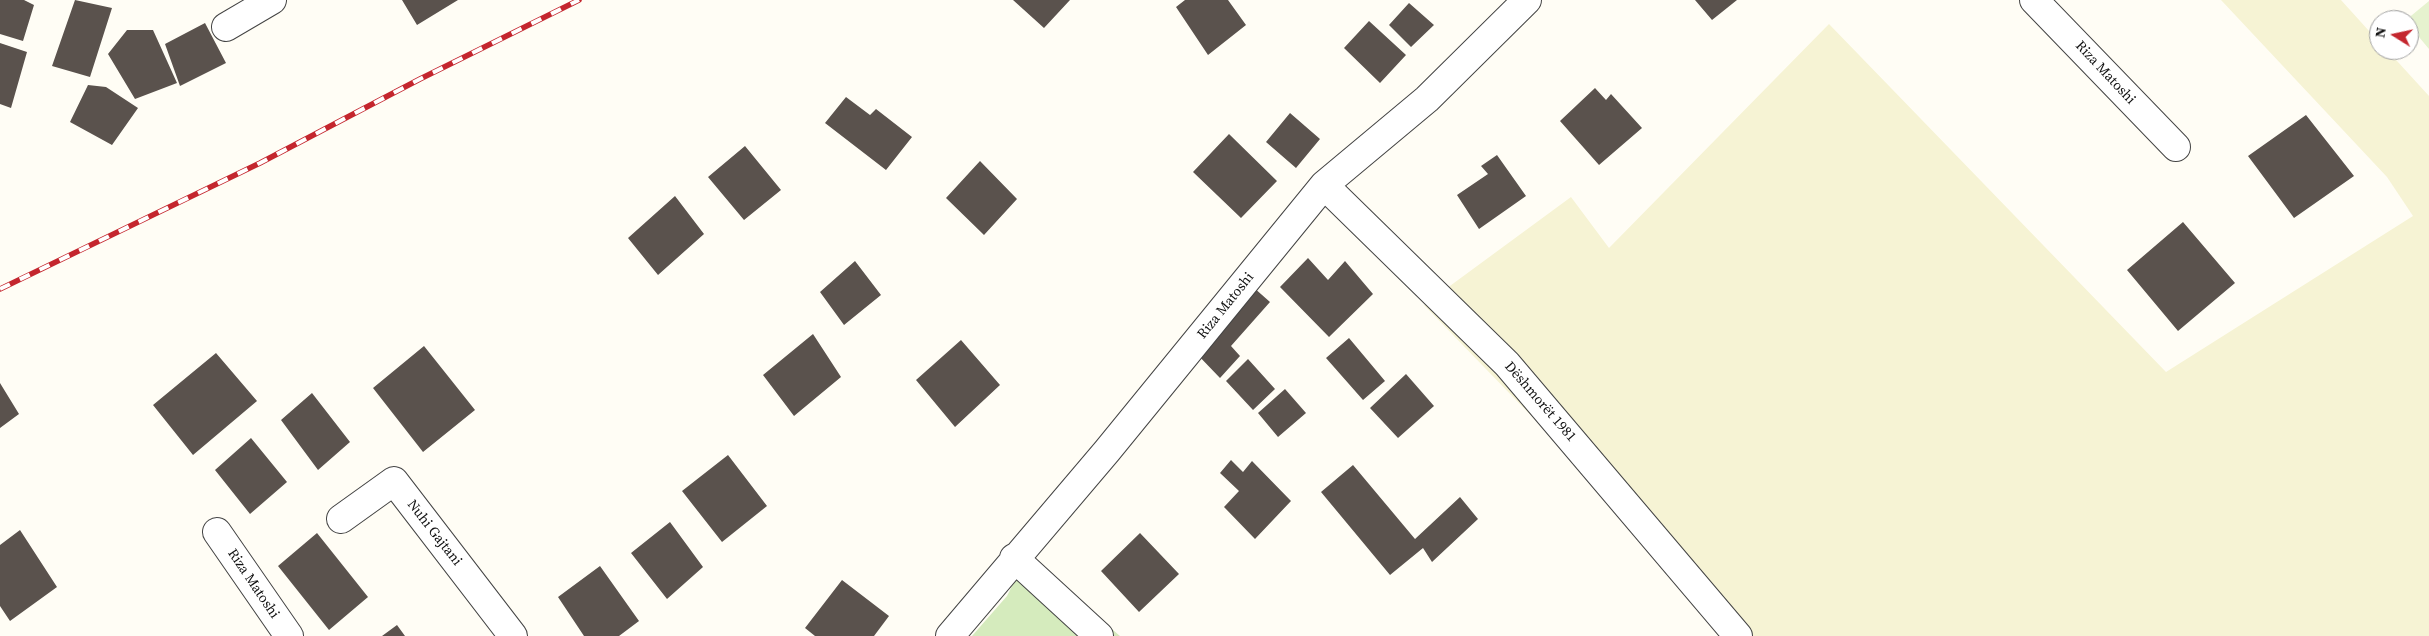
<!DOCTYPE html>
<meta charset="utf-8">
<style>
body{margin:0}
#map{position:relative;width:2429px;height:636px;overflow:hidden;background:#fffdf5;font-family:"Source Serif 4",serif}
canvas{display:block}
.north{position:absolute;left:2369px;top:10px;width:50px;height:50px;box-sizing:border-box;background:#fff;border:1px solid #a0a0a0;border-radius:50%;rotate:280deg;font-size:14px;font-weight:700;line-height:20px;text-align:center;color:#111}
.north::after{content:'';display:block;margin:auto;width:18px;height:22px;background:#c4262e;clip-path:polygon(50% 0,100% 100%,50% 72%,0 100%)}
</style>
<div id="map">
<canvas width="2429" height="636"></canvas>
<div class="north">N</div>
</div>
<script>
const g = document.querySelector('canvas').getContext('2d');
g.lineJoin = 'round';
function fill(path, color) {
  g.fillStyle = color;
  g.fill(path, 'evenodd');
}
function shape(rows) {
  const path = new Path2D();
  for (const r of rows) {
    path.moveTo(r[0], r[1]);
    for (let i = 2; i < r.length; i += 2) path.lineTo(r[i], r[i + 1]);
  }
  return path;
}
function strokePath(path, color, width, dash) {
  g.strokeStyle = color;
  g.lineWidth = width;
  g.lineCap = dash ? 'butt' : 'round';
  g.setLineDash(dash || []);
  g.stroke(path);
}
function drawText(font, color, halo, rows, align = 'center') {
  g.font = font + ' "Source Serif 4",serif';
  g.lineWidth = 5;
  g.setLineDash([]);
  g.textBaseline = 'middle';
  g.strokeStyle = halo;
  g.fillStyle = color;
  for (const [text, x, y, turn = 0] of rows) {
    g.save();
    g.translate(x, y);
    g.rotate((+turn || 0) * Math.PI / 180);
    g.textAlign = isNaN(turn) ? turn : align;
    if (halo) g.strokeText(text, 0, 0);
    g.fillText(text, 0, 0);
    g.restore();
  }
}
const farmland = shape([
 [2221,0,2341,0,2379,42,2379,50,2387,50,2429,96,2429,636,1723,636,1545,430,1424,305,1571,197,1609,248,1829,24,2166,372,2413,216,2387,177]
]);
const green = shape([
 [1027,556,1120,636,972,636,1007,596]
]);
const pitch = shape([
 [2429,1,2429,49,2409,25,2409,20,2406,20]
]);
const building = shape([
 [0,0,24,0,34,5,23,41,0,34],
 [75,0,112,8,90,77,52,66],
 [402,0,458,0,417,25],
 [1013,0,1070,0,1044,28],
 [1185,0,1228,0,1246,25,1208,55,1176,7],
 [1695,0,1737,0,1712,20],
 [1409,3,1434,25,1411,47,1389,25],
 [1369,21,1406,55,1380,83,1344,48],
 [205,23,226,63,180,86,165,44],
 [127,30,153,30,177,83,135,99,108,54],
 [0,43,27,52,11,108,0,104],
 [88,85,106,87,138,108,112,145,70,122],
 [1595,88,1606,100,1611,94,1642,128,1599,165,1560,121],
 [846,97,870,115,876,109,912,137,886,170,825,123],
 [1290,113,1320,139,1296,168,1266,142],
 [2306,115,2354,176,2294,218,2248,156],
 [1229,134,1277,181,1241,218,1193,172],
 [745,146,781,190,744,220,708,177],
 [1497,155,1526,196,1479,229,1457,195,1488,174,1481,166],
 [980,161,1017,199,984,235,946,198],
 [675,196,704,234,658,275,628,238],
 [2183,222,2235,283,2178,331,2127,270],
 [1308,258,1328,280,1345,261,1373,294,1329,337,1280,287],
 [855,261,881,295,844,325,820,292],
 [1253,287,1270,302,1231,346,1240,356,1220,378,1195,352],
 [813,334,841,377,794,416,763,375],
 [1349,338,1385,381,1363,400,1326,358],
 [961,340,1000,385,955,427,916,380],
 [424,346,475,410,423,452,373,388],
 [216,353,257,401,193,455,153,405],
 [1248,359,1275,389,1253,410,1226,381],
 [1406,374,1434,406,1398,438,1370,408],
 [0,383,19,414,0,428],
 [1285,389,1306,413,1278,437,1258,413],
 [312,393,350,442,318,470,281,420],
 [251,438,287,482,250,514,215,470],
 [728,455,767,506,722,542,682,491],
 [1231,460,1243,472,1252,461,1291,501,1255,539,1224,507,1239,491,1220,473],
 [1353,465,1415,539,1460,497,1478,519,1432,562,1423,548,1390,575,1321,492],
 [670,522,703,567,667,599,631,553],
 [20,530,57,587,10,621,0,606,0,545],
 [317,533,368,597,329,630,278,566],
 [1140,533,1179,574,1139,612,1101,571],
 [600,566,639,621,619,636,584,636,558,597],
 [842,580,889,616,874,636,815,636,805,628],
 [397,625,405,636,382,636]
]);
const street = shape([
 [2034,0,2176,147],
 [226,27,272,0],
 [1324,185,1507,364,1738,636],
 [341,519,394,481,513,636],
 [217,532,289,636],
 [1014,558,1099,636],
 [950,636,1107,451,1324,185,1427,99,1527,0]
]);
const rail = shape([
 [0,289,260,163,420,79,579,0]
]);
const streetNames = [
 ["Riza Matoshi",2105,73,47],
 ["Riza Matoshi",1226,306,-51],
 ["Dëshmorët 1981",1540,402,49],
 ["Nuhi Gajtani",434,533,52],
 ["Riza Matoshi",253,584,56]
];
fill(farmland, '#f6f3d4');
fill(green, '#d5ebbd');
fill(pitch, '#e6f2cf');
fill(building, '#5a524d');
strokePath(street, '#444', 30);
strokePath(street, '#fff', 28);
strokePath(rail, '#c4262e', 5.5);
strokePath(rail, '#fff', 4, [11]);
drawText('14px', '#111', '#fff', streetNames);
</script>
